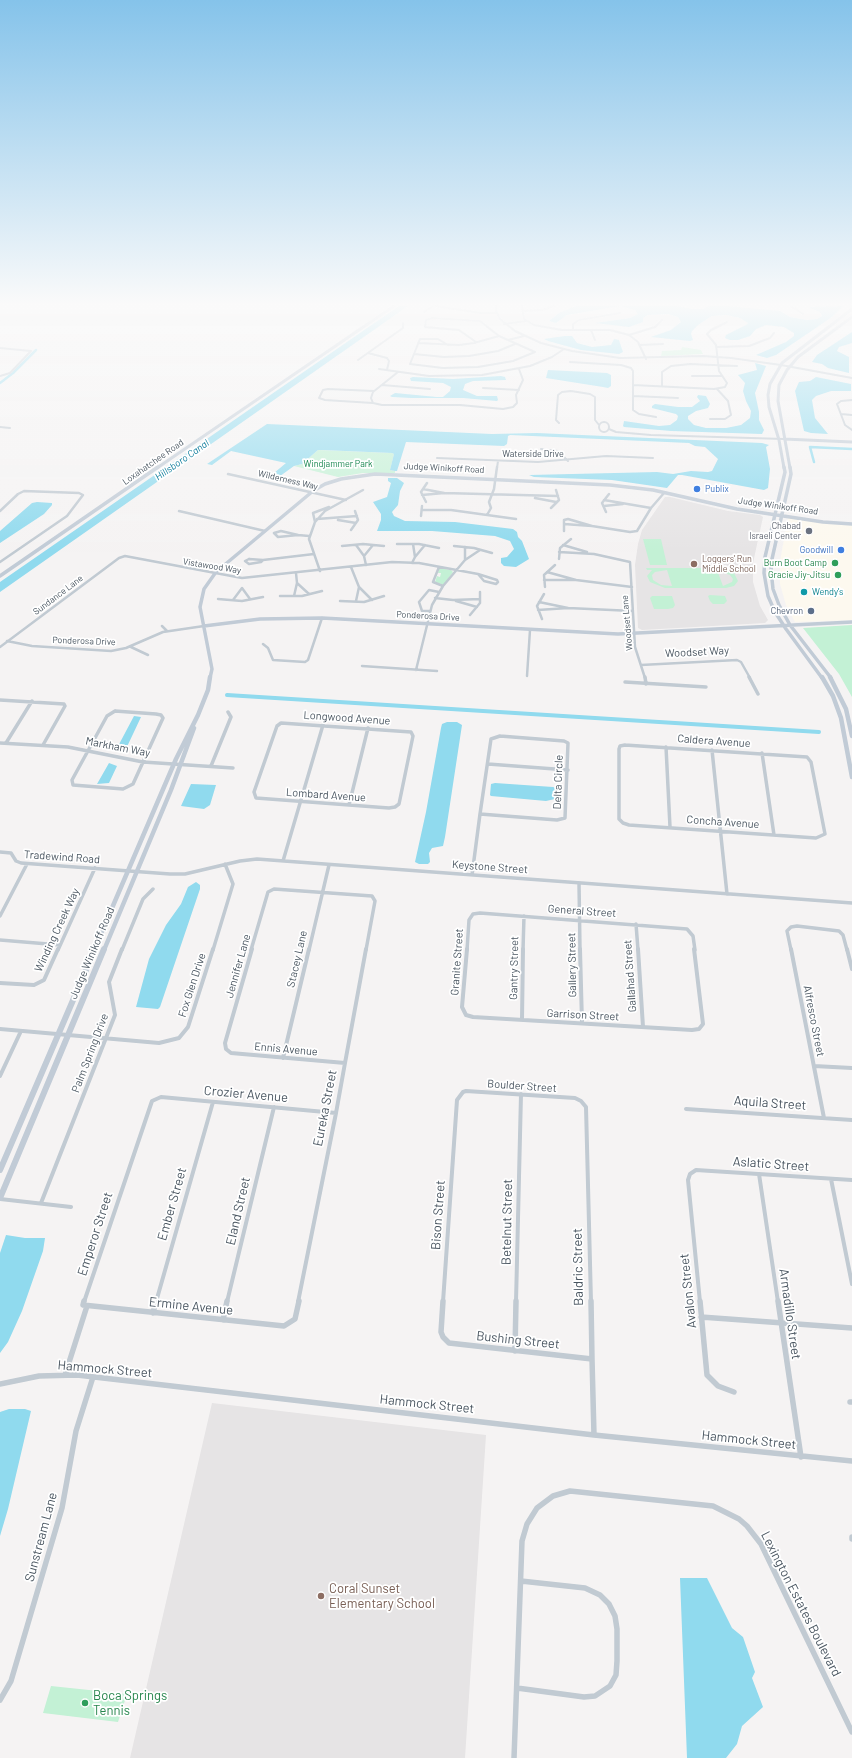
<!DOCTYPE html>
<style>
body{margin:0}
canvas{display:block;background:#f5f3f3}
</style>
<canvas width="852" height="1758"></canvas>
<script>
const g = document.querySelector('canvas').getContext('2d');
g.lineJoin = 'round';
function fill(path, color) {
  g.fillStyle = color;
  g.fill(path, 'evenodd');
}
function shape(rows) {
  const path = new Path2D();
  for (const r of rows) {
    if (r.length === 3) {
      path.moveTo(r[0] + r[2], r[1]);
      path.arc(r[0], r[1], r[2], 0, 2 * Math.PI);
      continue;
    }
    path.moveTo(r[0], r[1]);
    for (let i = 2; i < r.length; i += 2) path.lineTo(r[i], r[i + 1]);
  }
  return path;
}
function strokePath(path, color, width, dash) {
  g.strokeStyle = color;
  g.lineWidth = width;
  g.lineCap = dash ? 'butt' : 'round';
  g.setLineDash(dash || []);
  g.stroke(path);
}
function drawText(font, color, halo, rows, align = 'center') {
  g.font = font + ' Barlow,sans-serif';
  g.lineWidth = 3.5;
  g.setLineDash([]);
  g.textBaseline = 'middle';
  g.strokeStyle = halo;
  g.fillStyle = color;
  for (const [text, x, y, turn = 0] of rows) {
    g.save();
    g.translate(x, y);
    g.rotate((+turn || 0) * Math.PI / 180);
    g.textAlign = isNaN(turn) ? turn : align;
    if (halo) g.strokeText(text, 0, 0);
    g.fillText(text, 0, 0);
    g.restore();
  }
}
const commercial = shape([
 [788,518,852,525,852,620,795,622,786,605,780,584,780,561]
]);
const education = shape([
 [665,497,670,497,728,511,760,515,763,517,753,563,753,582,760,606,768,620,765,623,642,630,638,628,635,565,638,544,642,530],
 [212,1403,486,1435,465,1758,130,1758]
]);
const green = shape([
 [682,347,701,350,703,354,661,356,662,351,681,350],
 [318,450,392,453,394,454,390,470,395,471,395,473,363,473,338,477,294,466,302,464],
 [643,539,661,539,667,565,650,565],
 [439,568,451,570,453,572,444,585,435,582,437,576,440,577,441,573,438,573],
 [646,568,720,568,734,573,738,581,734,586,726,588,665,588,650,582,647,576,652,570,647,570],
 [667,570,672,586,661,585,653,580,652,575,655,572],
 [717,570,730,575,733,579,732,582,723,586],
 [710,595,725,596,727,601,724,604,713,604,710,601,708,596],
 [652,596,672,596,675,605,673,608,668,609,654,609,650,598],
 [852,625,852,697,839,674,803,628],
 [51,1686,127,1694,118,1722,43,1713]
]);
const water = shape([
 [399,306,408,306,0,592,0,582],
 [576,306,676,306,693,309,703,309,708,306,728,306,780,311,790,317,807,320,817,319,822,316,820,312,810,308,810,307,843,306,832,317,776,355,767,358,756,355,786,342,794,336,794,333,784,327,766,325,756,329,750,336,738,340,730,340,725,338,726,335,746,325,748,323,740,318,726,315,712,316,698,325,692,331,691,334,693,340,690,341,651,337,671,330,681,322,678,317,668,314,648,315,643,318,643,322,629,327,595,323,630,318,638,314,635,310,620,306,567,315,556,323,549,321,559,313],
 [852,332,852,343,839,347,837,351,849,357,849,373,828,368,822,364,812,362,817,355],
 [565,336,572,336,577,343,592,347,611,345,614,339,619,340,623,352,619,354,581,350,548,341,544,339],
 [755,363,766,366,755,393,759,412,759,420,764,430,762,434,671,431,624,427,623,426,624,421,659,426,670,425,677,420,678,416,676,414,652,408,652,406,655,404,678,407,692,407,700,401,697,397,698,395,706,396,710,404,708,408,696,411,688,416,688,419,694,425,706,428,726,428,741,425,750,418,751,411,746,401,743,391,745,383,738,375,757,370],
 [548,370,607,373,611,375,611,386,608,388,603,387,546,378],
 [501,376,505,377,506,380,473,381,465,384,463,390,477,396,497,396,498,400,497,401,463,398,411,398,392,397,390,396,395,393,437,397,443,397,450,391,451,387,443,383,411,381,410,378,413,377,453,379],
 [816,377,851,384,851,391,831,391,816,396,812,400,815,418,828,434,811,433,804,431,795,391,799,382,810,381],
 [267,424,492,434,537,433,762,443,769,445,766,447,770,469,768,488,764,490,682,475,678,475,667,488,612,480,534,477,529,475,657,472,673,474,691,471,708,472,712,471,718,459,705,447,695,446,689,443,510,435,508,436,507,444,504,446,406,442,397,471,395,471,390,470,394,454,392,453,322,450,318,450,302,464,294,466,276,479,272,480,268,478,286,463,231,451,212,465,207,464],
 [388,478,397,478,404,483,400,491,398,505,392,512,394,516,405,521,455,522,513,529,517,532,518,537,522,541,529,559,516,567,504,566,501,563,501,558,507,557,514,549,510,541,495,536,432,531,377,531,381,520,381,514,373,502,387,497,391,483,388,481],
 [37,502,52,503,52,505,44,514,0,543,0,531,32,503],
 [134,716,141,717,125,751,116,750],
 [447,722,457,722,462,725,445,837,443,846,432,848,429,853,430,862,428,864,419,864,415,862,426,812,441,728,442,724],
 [109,763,117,766,109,783,97,784],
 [495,783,553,787,556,788,555,799,546,801,491,796,490,795,491,784],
 [191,784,216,785,210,805,204,809,181,806],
 [196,882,200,885,200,889,160,1007,158,1009,136,1007,149,959,166,925,181,904,188,887],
 [6,1235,25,1238,45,1238,43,1251,22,1311,8,1342,0,1353,0,1253],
 [9,1409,25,1409,31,1411,8,1509,0,1536,0,1412],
 [680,1578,707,1578,732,1628,743,1637,755,1672,752,1678,763,1707,742,1726,737,1744,726,1758,687,1758]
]);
const canalFar1 = shape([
 [0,383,13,373,36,350],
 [814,462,810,447,852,449]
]);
const canal = shape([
 [227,695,819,732]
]);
const streetFar4 = shape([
 [436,306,481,313,497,313],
 [496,306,496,311,500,319,515,331,541,343,572,351,620,358,703,356,731,358,781,365,852,378],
 [522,306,524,319,534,325,562,330,610,330,629,335,638,342,646,359],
 [791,306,803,314],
 [522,311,542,310,554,306],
 [424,312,433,306],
 [504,324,526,321],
 [573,330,573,324,579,320,620,313],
 [591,330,595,340],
 [629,335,655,327,662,320],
 [508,340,524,336],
 [418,343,459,345,474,343,499,336],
 [448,345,438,339,420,339,410,364,443,368,478,367,513,361,535,352,499,336,480,321,432,318,426,320,425,327,459,330,476,342],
 [639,345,663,344],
 [716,347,749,346,770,338,774,333],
 [0,348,31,351,10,373,0,376],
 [368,353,387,358,389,361,387,370],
 [414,354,444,357,469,356,498,351,515,344],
 [358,360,403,328,403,323],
 [570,362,621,365,631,368,633,371,633,410,639,414,656,417],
 [379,369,429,376,482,375,530,366,552,357,564,349],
 [398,372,373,392,371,398,373,403,382,405,460,405,503,409,513,407,517,403,516,395,523,380,519,369],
 [692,376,721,376],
 [382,385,430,389],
 [633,385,714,389,725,387,727,383,719,371,716,345,707,334,711,330,727,322],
 [662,386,662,372,671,366,690,364,737,366],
 [483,388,519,390],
 [633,396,678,398],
 [852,400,841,401,837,404,845,425,852,430],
 [373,403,325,400,319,398,323,390,328,389,374,391],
 [841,414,852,415],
 [710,419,725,419,731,415,728,401,717,389],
 [604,427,5],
 [559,423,556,420,558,395,562,392,571,391,590,394,595,397,595,420,599,425],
 [0,427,10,428],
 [609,429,616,432,651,435,784,439],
 [541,449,558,451,568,461],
 [437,458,538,462,606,456,653,458],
 [497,468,498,461]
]);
const streetFar3 = shape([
 [228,474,346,500],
 [444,493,558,496],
 [422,495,444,493,423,489],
 [535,498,556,502],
 [604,500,651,508],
 [426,502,421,492,427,483],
 [604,506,623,504],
 [551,508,559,500,556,490],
 [422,510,451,510,516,519],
 [0,511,18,494,24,491,79,493,83,495,67,516,0,562],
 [179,511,265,531],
 [606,512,602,503,609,494],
 [487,515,491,508,489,502,494,489,497,467],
 [421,516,422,506],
 [317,519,357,516],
 [568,519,592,526,564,524,564,520,568,519],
 [338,520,356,523],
 [315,522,313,513,329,507],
 [564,524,564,531],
 [592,526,630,532,637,531,651,508,664,493],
 [351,530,358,520,355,511],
 [281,531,298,535,278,537,274,533,281,531],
 [298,535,309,536],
 [397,544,419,544,439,548],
 [356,545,364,556],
 [563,545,587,552],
 [342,546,363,544,384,546],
 [454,546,474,548,492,553],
 [559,552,594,554,630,562,635,647,645,678],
 [415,557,425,545],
 [249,559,263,560,261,562,249,564,245,561,249,559],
 [559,559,560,548,571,539],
 [263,560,314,554],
 [465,560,480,550],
 [412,563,415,557,413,544],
 [366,565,364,556,373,545],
 [351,567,359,587,372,600],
 [439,567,433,582,443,586],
 [320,571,309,539,315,522,325,511,363,490],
 [478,574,497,580,498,582,496,584,484,581,478,574],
 [544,580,576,580,547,572],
 [576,580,632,587],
 [297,583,309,594],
 [545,587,544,575,555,565],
 [280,596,302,596,322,591],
 [294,596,297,583,296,573],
 [435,598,453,600,480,599],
 [218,599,242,601,263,597],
 [233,600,242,588,250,599],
 [340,601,364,602,384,596],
 [356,601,359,587],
 [456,601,477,607],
 [568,608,633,611],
 [538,610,568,608,539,602],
 [430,611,422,611,419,602,429,590,439,592],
 [470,615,480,603,480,592],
 [542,619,537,606,544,594],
 [162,626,167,631],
 [7,641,32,646,111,651,126,648,163,632,204,626],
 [263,644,268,648,273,660,305,662,308,660,322,618],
 [0,647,119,558,125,556,242,578,392,562,419,563,478,574],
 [131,647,148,655],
 [641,665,737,660,741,662,750,678],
 [362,666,437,671],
 [416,670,432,605,443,586,465,560,465,547],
 [527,676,530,630]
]);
const streetFar2 = shape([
 [645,677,646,684],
 [749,677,758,694],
 [625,682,706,687],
 [0,700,64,704,65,706,43,745],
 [115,711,156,714,161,715,163,718,133,784,123,789,73,785,72,780,107,716,115,711],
 [281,723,411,732,413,736,399,804,395,807,389,808,256,798,254,792,277,726,281,723],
 [500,736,564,741,568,743,565,818,557,820,480,814,491,739,500,736],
 [0,743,68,747,143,762,233,768],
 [6,743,32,701],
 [625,745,807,757,811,762,825,834,816,838,629,825,623,823,619,819,619,749,620,746,625,745],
 [666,747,670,827],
 [712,750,727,894],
 [762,753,774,835],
 [488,764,568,770],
 [211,766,231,717,228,712],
 [349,805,368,728],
 [0,852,11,853,16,861,21,863,170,874,185,874,240,861,257,859,852,903],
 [283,861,323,725],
 [472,875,480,814],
 [579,883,580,950],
 [0,916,27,864],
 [636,924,638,950],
 [0,940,60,945],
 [58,950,95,868],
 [122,950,143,899,153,889],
 [213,950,233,884,225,864],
 [251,950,268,892,274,889,372,896,375,901,366,950],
 [309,950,329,865],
 [467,950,469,920,473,914,480,913,687,929,693,936,695,950],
 [523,950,524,916],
 [791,950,787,931,791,927,797,926,839,931,843,935,847,950]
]);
const streetFar1 = shape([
 [252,949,225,1043,226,1049,231,1053,345,1063],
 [467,949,462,1007,466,1015,473,1017,692,1030,699,1029,703,1024,694,949],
 [580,949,582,1023],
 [638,949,643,1027],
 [791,949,824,1118],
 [847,949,852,969],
 [0,983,34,985,44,980,58,949],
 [522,1020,523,949],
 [0,1029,159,1043,179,1038,188,1027,213,949],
 [283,1058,309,949],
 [345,1063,366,949],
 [814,1066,852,1068],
 [0,1076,21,1031],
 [686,1109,852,1120],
 [336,1113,345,1063],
 [759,1174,778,1302],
 [831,1179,852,1284],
 [0,1199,71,1207],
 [41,1203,115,1015,109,982,122,949],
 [84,1302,152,1101,161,1097,336,1113],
 [156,1302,213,1102],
 [227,1302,274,1107],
 [298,1302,336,1113],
 [443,1302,457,1100,463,1092,466,1091,575,1098,581,1101,586,1107,591,1302],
 [516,1302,521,1094],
 [700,1302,688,1180,690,1174,696,1170,852,1180]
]);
const street = shape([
 [84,1301,83,1305,284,1326,295,1319,299,1301],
 [443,1301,441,1332,443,1337,449,1343,592,1359],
 [591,1301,592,1359],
 [700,1301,707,1375,718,1386,734,1392],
 [778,1301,801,1457],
 [153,1313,156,1301],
 [701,1317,852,1328],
 [223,1320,227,1301],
 [515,1351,516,1301],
 [592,1359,594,1435],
 [65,1375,87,1306],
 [0,1384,39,1376,77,1375,594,1435,852,1461],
 [850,1402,852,1402],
 [852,1537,852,1539],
 [517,1688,584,1697,595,1696,610,1686,616,1675,617,1661,617,1629,615,1616,609,1604,600,1595,585,1588,521,1581],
 [0,1700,11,1681,62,1508,76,1431,93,1377],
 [514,1758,522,1541,527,1524,537,1508,553,1496,570,1491,713,1506,739,1519,747,1526,761,1544,852,1732]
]);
const secondaryFar3 = shape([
 [784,439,852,442],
 [157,468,394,306],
 [784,468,779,440,769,407,768,395,770,384,782,363,852,309],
 [790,468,778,401,779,385,787,370,798,357,852,317]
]);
const secondaryFar2 = shape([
 [784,467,785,472,765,557,764,573,768,596,775,612,786,629,822,678],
 [790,467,791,474,772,559,771,570,773,589,779,605,790,625,831,678],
 [0,576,158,467],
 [204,626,260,619,322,618,618,634,852,622],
 [210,678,212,669,200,607,204,589,216,572,313,491,325,484,341,479,375,474,610,485,653,490,737,509,823,522,852,524]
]);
const secondaryFar1 = shape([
 [822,677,833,696,841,718,852,777],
 [830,677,846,709,852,736],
 [94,950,176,759,198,715,208,690,210,677],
 [104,950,171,790,194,728]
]);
const secondary = shape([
 [0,1170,95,949],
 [0,1198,104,949]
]);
const markers = [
 [697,489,4,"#3f7fe0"],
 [809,531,4,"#6b7280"],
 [841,550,4,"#3f7fe0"],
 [835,563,4,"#2e9e5b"],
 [694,564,4,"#8d6e63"],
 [838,575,4,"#2e9e5b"],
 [804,592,4,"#0f9aa8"],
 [811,611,4,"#5c6f8a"],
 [321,1596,4,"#8d6e63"],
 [85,1703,4,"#2e9e5b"]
];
const farStreetnames = [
 ["Waterside Drive",533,454],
 ["Loxahatchee Road",153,462,-35],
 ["Judge Winikoff Road",444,468,3],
 ["Wilderness Way",288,480,13],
 ["Judge Winikoff Road",778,506,8],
 ["Vistawood Way",212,566,9],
 ["Sundance Lane",58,595,-37],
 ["Ponderosa Drive",428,616,3],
 ["Woodset Lane",627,623,-95],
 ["Ponderosa Drive",84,641,2]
];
const farParknames = [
 ["Windjammer Park",338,464]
];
const farShopnames = [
 ["Publix",705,489],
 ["Goodwill",833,550,"right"]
];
const farWorshipnames = [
 ["Chabad",801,526],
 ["Israeli Center",801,536]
];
const farEducationnames = [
 ["Loggers' Run",702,559],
 ["Middle School",702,569]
];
const farLeisurenames = [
 ["Burn Boot Camp",827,563],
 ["Gracie Jiy-Jitsu",830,575]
];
const farCulturenames = [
 ["Wendy's",812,592]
];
const farServicenames = [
 ["Chevron",803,611]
];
const farWaternames = [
 ["Hillsboro Canal",182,460,-35]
];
const streetNames = [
 ["Woodset Way",697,652,-3],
 ["Longwood Avenue",347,718,4],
 ["Caldera Avenue",714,741,4],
 ["Markham Way",118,747,11],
 ["Delta Circle",558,782,-88],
 ["Lombard Avenue",326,795,4],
 ["Concha Avenue",723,822,4],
 ["Tradewind Road",62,857,4],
 ["Keystone Street",490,867,4],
 ["General Street",582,911,4],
 ["Winding Creek Way",57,930,-65],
 ["Judge Winikoff Road",92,953,-67],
 ["Stacey Lane",297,959,-77],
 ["Granite Street",457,962,-86],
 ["Gallery Street",572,965,-91],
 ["Jennifer Lane",238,966,-74],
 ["Gantry Street",514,968,-89],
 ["Gallahad Street",630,976,-94],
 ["Fox Glen Drive",192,985,-72],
 ["Garrison Street",583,1015,3],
 ["Alfresco Street",814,1021,79],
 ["Ennis Avenue",286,1049,5],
 ["Palm Spring Drive",90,1053,-69],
 ["Boulder Street",522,1086,4]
];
const nearStreetnames = [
 ["Crozier Avenue",246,1094,5],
 ["Aquila Street",770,1103,4],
 ["Eureka Street",325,1108,-79],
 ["Aslatic Street",771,1164,4],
 ["Ember Street",172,1204,-74],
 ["Eland Street",238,1211,-77],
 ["Bison Street",438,1215,-86],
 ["Betelnut Street",507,1222,-89],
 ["Emperor Street",95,1234,-72],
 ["Baldric Street",578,1267,-91],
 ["Avalon Street",688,1291,-96],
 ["Ermine Avenue",191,1306,6],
 ["Armadillo Street",790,1314,82],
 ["Bushing Street",518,1340,6],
 ["Hammock Street",105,1369,5],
 ["Hammock Street",427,1404,6],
 ["Hammock Street",749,1440,6],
 ["Sunstream Lane",41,1537,-75],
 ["Lexington Estates Boulevard",801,1604,63]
];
const nearEducationnames = [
 ["Coral Sunset",329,1589],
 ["Elementary School",329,1604]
];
const nearLeisurenames = [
 ["Boca Springs",93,1696],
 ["Tennis",93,1711]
];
fill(commercial, '#fdf9ef');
fill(education, '#e6e4e5');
fill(green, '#c3f1d5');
fill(water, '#90daee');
strokePath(canalFar1, '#90daee', 2.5);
strokePath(canal, '#90daee', 4);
strokePath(streetFar4, '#c1cad2', 2);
strokePath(streetFar3, '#c1cad2', 2.5);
strokePath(streetFar2, '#c1cad2', 3.5);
strokePath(streetFar1, '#c1cad2', 4);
strokePath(street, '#c1cad2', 5.5);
strokePath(secondaryFar3, '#c1cbd6', 3);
strokePath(secondaryFar2, '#c1cbd6', 3.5);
strokePath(secondaryFar1, '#c1cbd6', 4.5);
strokePath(secondary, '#c1cbd6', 6);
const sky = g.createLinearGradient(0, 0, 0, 552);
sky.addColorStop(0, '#85c3ea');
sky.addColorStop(0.55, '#fafafa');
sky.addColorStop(1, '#fafafa00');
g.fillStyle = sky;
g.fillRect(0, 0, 852, 552);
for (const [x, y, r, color] of markers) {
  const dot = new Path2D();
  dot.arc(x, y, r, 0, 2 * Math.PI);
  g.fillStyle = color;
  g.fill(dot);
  strokePath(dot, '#fff', 1.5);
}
drawText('9px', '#4a5661', '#fff', farStreetnames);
drawText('9px', '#17864f', '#fff', farParknames);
drawText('9px', '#366cbe', '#fff', farShopnames, 'left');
drawText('9px', '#5b616d', '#fff', farWorshipnames, 'right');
drawText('9px', '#785e54', '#fff', farEducationnames, 'left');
drawText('9px', '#27864d', '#fff', farLeisurenames, 'right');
drawText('9px', '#0d838f', '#fff', farCulturenames, 'left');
drawText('9px', '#4e5e75', '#fff', farServicenames, 'right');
drawText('italic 10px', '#0c7c9b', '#fff', farWaternames);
drawText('11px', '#4a5661', '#fff', streetNames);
drawText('13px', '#4a5661', '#fff', nearStreetnames);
drawText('13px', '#785e54', '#fff', nearEducationnames, 'left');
drawText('13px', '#27864d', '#fff', nearLeisurenames, 'left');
</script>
